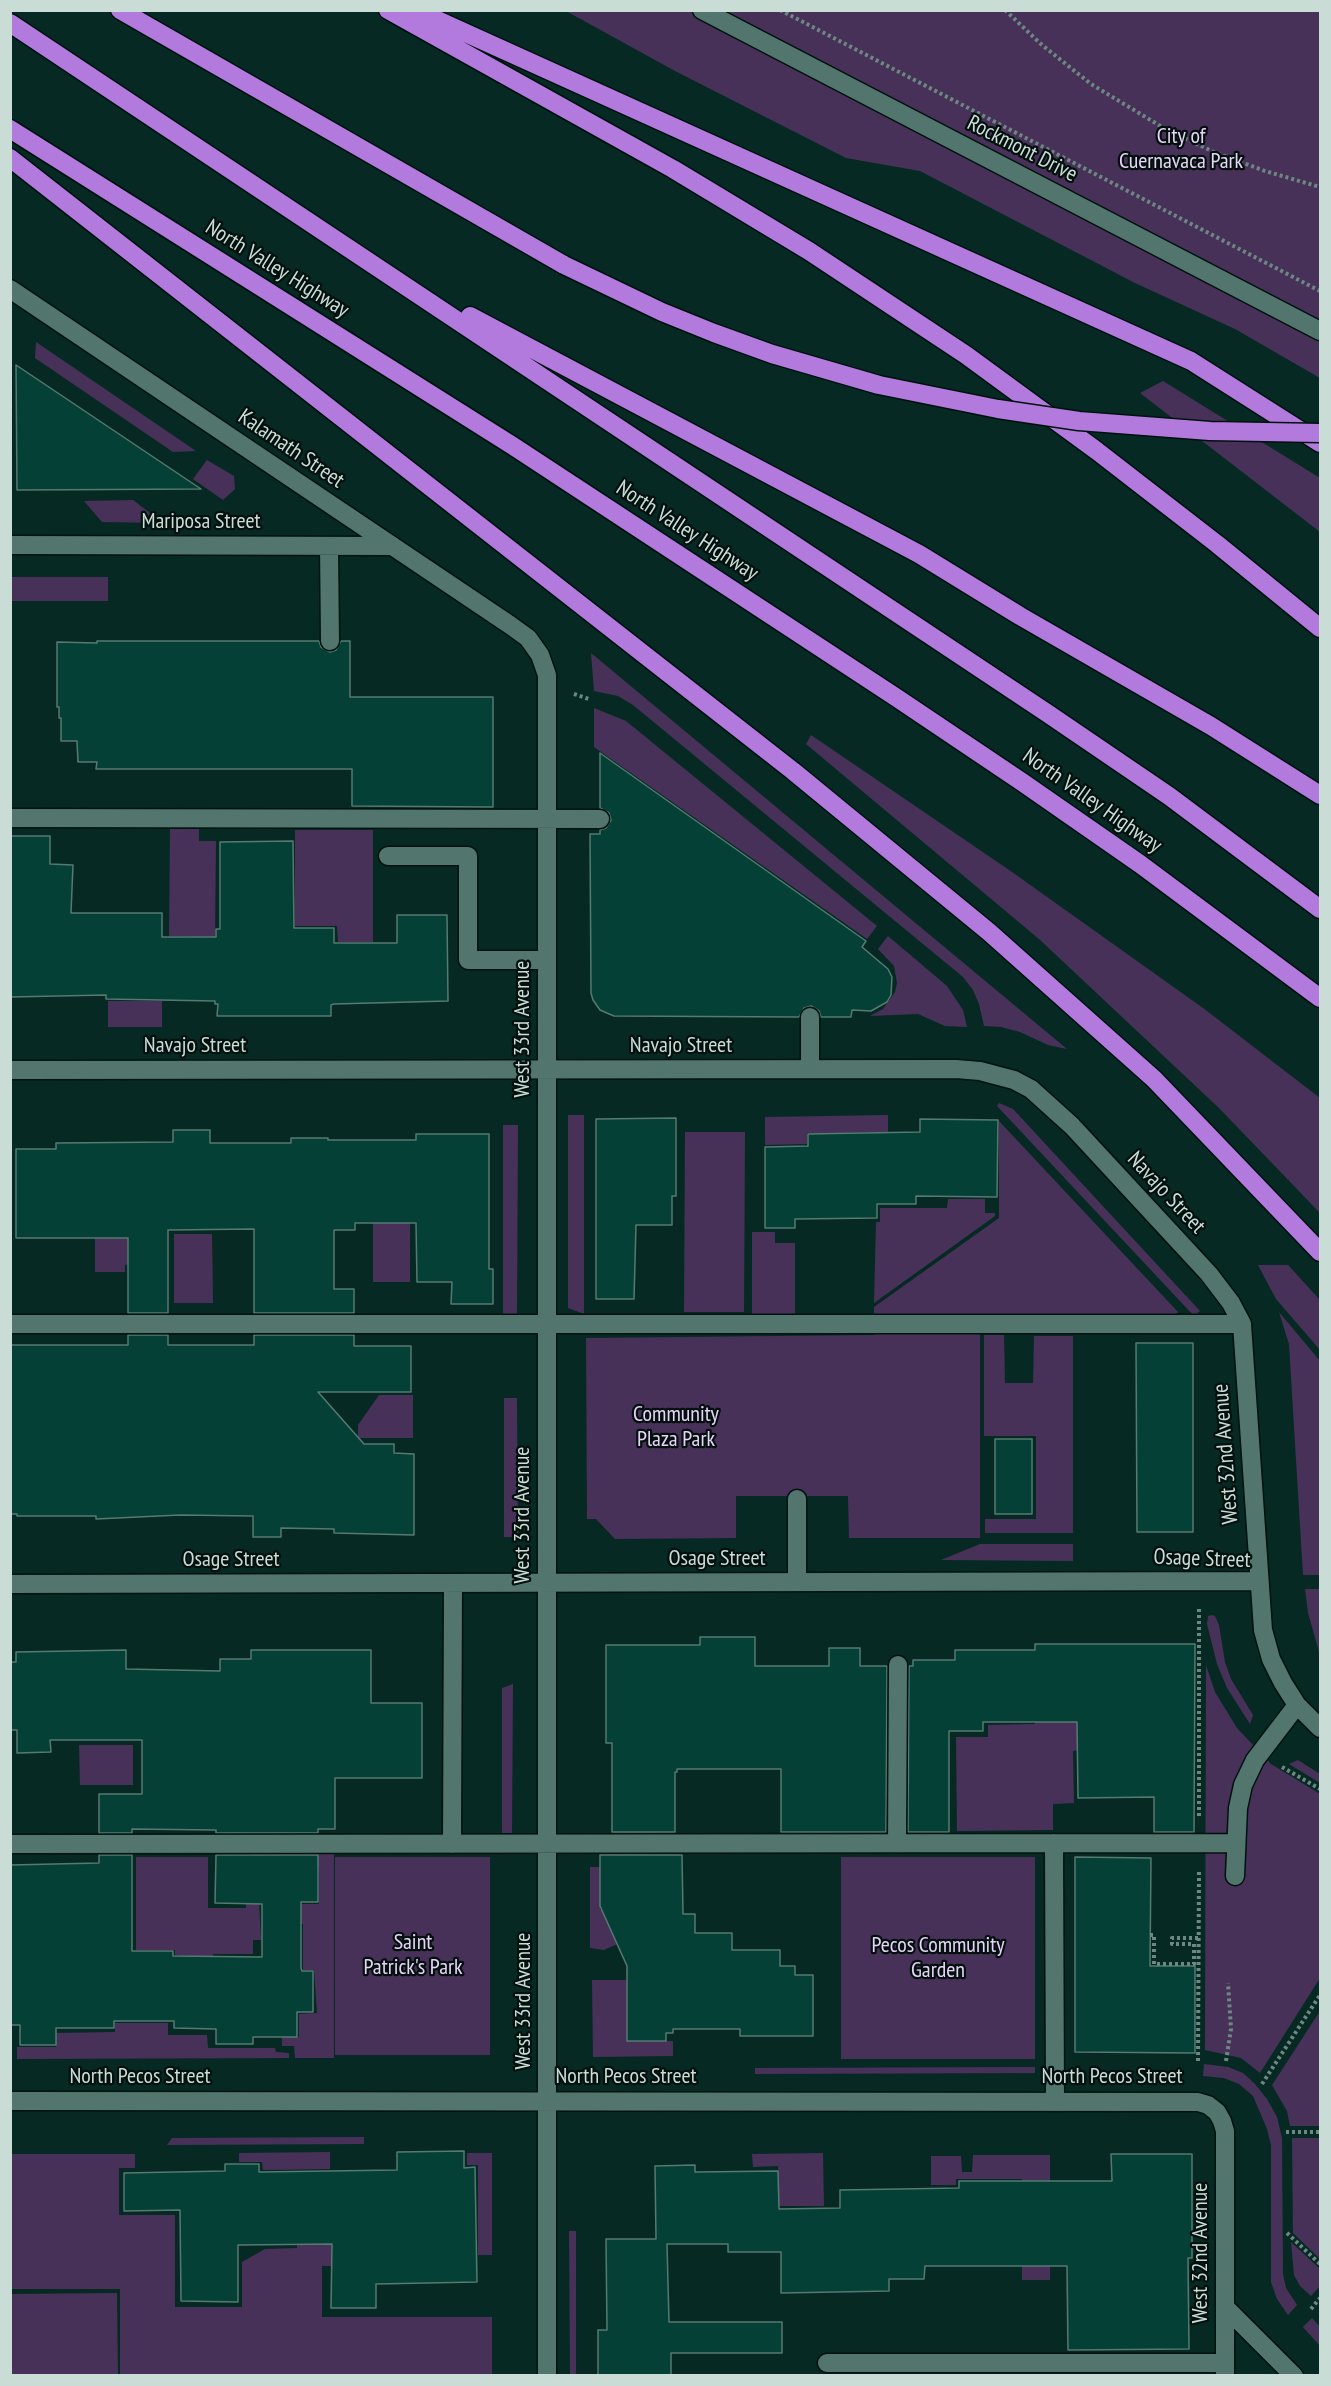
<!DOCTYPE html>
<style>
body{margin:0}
#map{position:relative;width:1331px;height:2386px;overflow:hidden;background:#062a23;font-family:"PT Sans Narrow",sans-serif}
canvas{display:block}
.frame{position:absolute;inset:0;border:12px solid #c9dcd6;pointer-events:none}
</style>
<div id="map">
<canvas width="1331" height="2386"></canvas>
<div class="frame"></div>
</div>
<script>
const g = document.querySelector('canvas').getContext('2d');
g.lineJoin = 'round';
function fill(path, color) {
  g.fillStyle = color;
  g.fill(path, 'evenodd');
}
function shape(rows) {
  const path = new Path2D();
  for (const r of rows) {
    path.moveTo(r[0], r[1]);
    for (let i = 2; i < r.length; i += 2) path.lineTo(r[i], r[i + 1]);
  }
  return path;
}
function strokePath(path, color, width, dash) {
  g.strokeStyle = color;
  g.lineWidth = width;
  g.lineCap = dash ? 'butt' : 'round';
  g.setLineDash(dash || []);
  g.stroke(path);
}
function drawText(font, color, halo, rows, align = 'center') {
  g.font = font + ' "PT Sans Narrow",sans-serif';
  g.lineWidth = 4.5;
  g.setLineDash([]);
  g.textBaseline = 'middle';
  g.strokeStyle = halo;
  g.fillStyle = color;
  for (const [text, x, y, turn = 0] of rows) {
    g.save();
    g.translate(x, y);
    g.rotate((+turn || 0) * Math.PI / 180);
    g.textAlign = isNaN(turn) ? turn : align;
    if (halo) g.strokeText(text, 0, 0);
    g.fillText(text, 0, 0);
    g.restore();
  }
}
const green = shape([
 [566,11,1320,11,1320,378,1235,329,1135,283,920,171,846,158,675,71],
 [36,342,196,451,173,452,35,358],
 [1163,381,1320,478,1320,532,1140,393],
 [207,460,234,476,235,489,223,500,193,479],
 [133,500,163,523,102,522,84,501],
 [11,577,108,577,108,601,11,601],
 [591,653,1067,1049,1048,1045,1020,1032,1001,1027,984,1026,979,1004,973,990,963,977,633,705,618,696,594,691],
 [594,708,626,721,877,926,867,939,594,747],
 [811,735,1012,872,1203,1008,1320,1098,1320,1213,1219,1108,1039,939,806,744],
 [170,829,199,829,199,841,216,841,215,937,169,936],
 [295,830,373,830,373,942,338,942,337,926,295,926],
 [888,936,947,986,963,1010,967,1027,945,1026,918,1014,870,1016,883,1009,895,992,897,983,894,966,878,949],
 [108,1001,162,1001,162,1027,108,1027],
 [999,1103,1013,1109,1200,1311,1194,1316,997,1106],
 [568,1115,584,1115,584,1314,568,1308],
 [888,1115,888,1139,876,1139,875,1132,842,1133,841,1142,828,1144,828,1133,807,1133,807,1144,765,1145,765,1117],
 [999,1121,1178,1312,1172,1318,980,1319,980,1538,849,1538,848,1496,736,1496,736,1538,615,1539,596,1519,587,1519,586,1338,874,1335,874,1307,999,1218],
 [503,1125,518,1125,517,1317,503,1317],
 [685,1132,745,1132,744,1312,684,1312],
 [948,1199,985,1199,985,1213,995,1213,995,1216,874,1303,876,1222,880,1222,880,1208,947,1208],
 [410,1214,410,1282,373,1282,373,1215],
 [95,1228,130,1228,130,1264,125,1265,125,1272,95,1272],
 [752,1232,775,1232,775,1243,795,1243,795,1316,752,1316],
 [174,1234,212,1234,213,1303,174,1303],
 [1258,1265,1288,1265,1320,1300,1320,1350,1276,1299],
 [1279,1312,1320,1361,1320,1575,1303,1575,1289,1344],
 [984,1335,1004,1335,1005,1383,1033,1383,1034,1336,1073,1336,1073,1533,985,1533,985,1519,1036,1519,1036,1436,984,1436],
 [379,1395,413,1395,413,1438,358,1438,358,1425],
 [504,1398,517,1398,518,1537,504,1537],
 [980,1544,1073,1544,1073,1561,941,1560],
 [1305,1589,1320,1589,1320,1655,1308,1613],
 [1212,1615,1215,1616,1219,1625,1225,1662,1231,1679,1253,1715,1250,1724,1227,1688,1217,1664,1207,1624,1208,1616],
 [1206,1665,1215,1692,1237,1728,1271,1764,1320,1794,1320,1978,1260,2073,1241,2058,1205,2050],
 [513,1684,512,1833,502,1833,502,1688],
 [1082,1717,1082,1750,1073,1751,1074,1803,1053,1804,1053,1830,957,1831,956,1737,988,1737,988,1725,1035,1724,1035,1718],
 [79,1745,133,1745,133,1785,80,1785],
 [1298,1760,1320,1774,1320,1783,1289,1764],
 [253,1853,334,1853,334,2058,295,2058,294,2046,282,2046,282,2037,299,2037,299,2014,317,2013,314,1970,303,1970,303,1924,263,1924,263,1904,319,1904,319,1866,266,1866,259,1901,261,1940,253,1940,253,1954,213,1954,213,1969,175,1969,175,1950,136,1950,136,1857,208,1857,208,1908,246,1908,246,1866,253,1866],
 [335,1857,490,1857,490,2055,335,2055],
 [841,1857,1035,1857,1035,2059,841,2059],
 [590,1867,600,1867,600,1910,655,1910,655,1927,604,1950,590,1948],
 [592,1980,627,1980,628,2041,673,2041,673,2056,593,2057],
 [1320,2011,1320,2126,1290,2126,1287,2111,1272,2085],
 [115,2023,168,2023,168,2035,207,2035,208,2048,275,2048,276,2052,289,2053,289,2058,17,2059,17,2047,56,2047,56,2033,115,2032],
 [1204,2064,1228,2067,1243,2073,1255,2084,1267,2099,1277,2117,1282,2138,1283,2274,1286,2288,1297,2305,1288,2315,1277,2299,1271,2282,1271,2145,1267,2129,1253,2096,1239,2084,1224,2078,1203,2076],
 [1035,2067,1035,2073,755,2074,755,2068],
 [364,2137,364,2144,167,2145,172,2138],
 [1292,2138,1320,2138,1320,2259,1293,2233],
 [330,2152,330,2169,263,2170,262,2162,239,2162,239,2153],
 [467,2153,492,2153,492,2255,478,2255,478,2165,467,2165],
 [823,2153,824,2206,779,2206,778,2166,753,2167,752,2154],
 [10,2154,135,2154,135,2168,119,2168,119,2215,175,2215,175,2307,242,2307,242,2262,265,2249,297,2248,297,2197,362,2266,322,2266,322,2317,492,2317,492,2375,120,2375,120,2289,11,2289],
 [973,2155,1050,2155,1050,2280,1022,2280,1022,2179,956,2179,956,2185,931,2185,931,2156,961,2156,962,2172,972,2172],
 [569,2231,576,2231,576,2376,570,2375],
 [1291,2242,1320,2269,1320,2286,1311,2296,1300,2286,1294,2275],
 [117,2293,118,2375,12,2375,12,2294],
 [1312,2318,1320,2327,1320,2346,1303,2327]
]);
const building = shape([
 [16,365,201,489,17,490,16,365],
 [97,641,319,641,321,647,330,652,336,650,341,641,350,641,350,697,493,697,493,807,352,806,352,769,96,769,97,762,78,762,77,741,61,741,61,718,59,718,59,707,57,707,57,642,97,643,97,641],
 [600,753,866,941,862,947,888,969,892,977,891,995,887,1002,871,1011,852,1010,851,1017,821,1017,819,1011,811,1006,804,1008,799,1017,614,1016,600,1010,593,1000,591,993,590,834,600,834,600,830,606,828,611,820,609,813,600,808,600,753],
 [10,836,50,836,50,864,73,865,71,913,162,913,162,937,216,937,216,929,220,929,220,842,293,841,294,928,334,928,334,943,397,943,397,915,447,915,448,1001,334,1004,331,1005,331,1016,217,1016,218,1004,215,1004,215,1001,106,999,106,995,10,997,10,836],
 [676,1118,676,1196,672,1196,672,1225,636,1225,634,1299,596,1299,596,1119,676,1118],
 [920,1119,998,1120,997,1197,916,1196,916,1204,877,1204,877,1218,795,1219,795,1228,765,1228,765,1147,808,1146,808,1134,920,1132,920,1119],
 [173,1130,210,1130,210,1143,291,1143,291,1138,328,1138,328,1140,416,1140,416,1134,489,1134,489,1269,493,1269,493,1304,451,1304,452,1282,417,1282,416,1223,355,1223,355,1230,334,1230,334,1289,354,1289,354,1313,254,1313,254,1229,168,1230,168,1313,128,1313,128,1238,16,1238,16,1149,56,1149,56,1143,173,1142,173,1130],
 [128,1335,168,1335,168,1345,254,1345,254,1335,354,1335,354,1346,411,1346,411,1392,318,1392,364,1444,394,1444,394,1453,414,1454,414,1535,334,1533,334,1529,281,1528,281,1537,253,1537,253,1516,180,1515,96,1519,96,1516,17,1516,17,1514,10,1514,10,1345,128,1345,128,1335],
 [1136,1343,1193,1343,1193,1532,1137,1532,1136,1343],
 [995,1439,1032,1439,1032,1514,995,1514,995,1439],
 [700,1637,755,1637,755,1666,829,1666,829,1648,860,1648,860,1666,887,1666,886,1832,781,1832,781,1769,677,1769,677,1772,675,1772,675,1832,612,1832,612,1743,606,1743,606,1645,700,1645,700,1637],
 [1035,1644,1195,1644,1194,1832,1154,1832,1154,1797,1078,1798,1077,1722,983,1722,983,1731,949,1731,949,1832,908,1832,909,1666,913,1666,913,1660,955,1660,955,1650,1035,1650,1035,1644],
 [126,1650,126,1669,220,1671,220,1659,251,1659,251,1650,371,1650,371,1703,422,1703,422,1778,335,1778,335,1829,318,1829,318,1833,216,1833,216,1830,132,1829,132,1833,99,1833,99,1794,142,1794,142,1740,50,1740,51,1752,17,1753,17,1730,10,1730,10,1662,16,1662,16,1652,126,1650],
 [99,1855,132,1855,132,1951,173,1951,173,1956,262,1957,262,1904,215,1903,216,1855,318,1855,318,1902,301,1902,301,1968,302,1971,313,1971,313,2012,297,2012,297,2037,253,2037,253,2044,216,2044,216,2029,174,2028,174,2021,114,2021,114,2028,56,2028,56,2045,20,2045,20,2025,10,2025,10,1865,99,1863,99,1855],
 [600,1855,682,1855,683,1914,695,1914,695,1933,732,1933,732,1950,780,1950,780,1966,795,1966,795,1975,813,1975,813,2036,740,2036,740,2029,673,2029,673,2033,666,2033,666,2041,627,2041,627,1966,600,1906,600,1855],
 [1075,1857,1151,1858,1150,1966,1195,1966,1195,2053,1075,2052,1075,1857],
 [464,2151,464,2168,475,2167,477,2282,376,2284,376,2308,331,2308,332,2244,238,2245,238,2302,181,2301,180,2210,124,2211,124,2173,225,2171,225,2164,259,2164,259,2172,397,2170,397,2152,464,2151],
 [1111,2154,1192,2154,1192,2258,1188,2258,1189,2349,1068,2350,1067,2266,925,2266,924,2279,889,2279,889,2291,781,2293,781,2252,728,2252,728,2244,667,2244,669,2322,782,2322,782,2353,671,2353,671,2376,598,2376,598,2330,607,2330,606,2239,656,2239,655,2166,695,2165,695,2172,778,2171,779,2209,840,2208,840,2190,959,2188,959,2181,1112,2181,1111,2154]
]);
const path = shape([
 [780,10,1320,291],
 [1005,10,1042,45,1091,84,1167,130,1214,152,1265,171,1320,187],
 [574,694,589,699],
 [1199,1609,1199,1817],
 [1282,1767,1320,1789],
 [1150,1935,1154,1935,1154,1964,1194,1964,1194,1944,1172,1944,1172,1938,1199,1938],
 [1198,2061,1199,1870],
 [1226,2061,1231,2029,1228,1983],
 [1262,2084,1320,1995],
 [1286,2132,1320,2132],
 [1287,2233,1320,2264],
 [1311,2309,1320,2298]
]);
const minor = shape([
 [702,10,1320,331],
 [10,289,510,625,528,638,540,655,547,675,547,2376],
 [10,545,392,546],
 [329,546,330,641],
 [10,818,600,819],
 [388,856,468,856,468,960,547,960],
 [810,1017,810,1069],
 [10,1070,956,1069,980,1071,1014,1080,1031,1089,1072,1126,1209,1274,1231,1303,1242,1324,1263,1630,1271,1659,1283,1683,1297,1705,1320,1728],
 [10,1324,1242,1324],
 [797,1499,797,1582],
 [10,1584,1258,1581],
 [897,1843,898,1665],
 [1054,1843,1055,2101],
 [10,1844,1235,1843],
 [452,1844,453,1583],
 [1235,1876,1238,1808,1243,1785,1255,1760,1297,1705],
 [10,2101,1198,2102,1208,2105,1217,2112,1222,2121,1225,2131,1225,2376],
 [1225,2307,1294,2376],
 [827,2363,1225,2363]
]);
const highway = shape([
 [120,10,564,265],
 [388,10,673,169,809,251,966,355,1097,451,1217,544,1320,628],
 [415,10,1191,361,1320,443],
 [10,23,1047,713,1169,796,1320,909],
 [10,129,513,446,897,698,1022,782,1140,864,1320,998],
 [10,158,793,771,989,932,1154,1079,1320,1252],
 [470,316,919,554,1020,616,1211,726,1320,795]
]);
const highwayBridge = shape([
 [564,265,662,312,714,333,772,354,879,385,998,409,1079,421,1210,431,1320,433]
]);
const parkNames = [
 ["City of",1181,137],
 ["Cuernavaca Park",1181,162],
 ["Community",676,1415],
 ["Plaza Park",676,1440],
 ["Saint",413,1943],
 ["Patrick's Park",413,1968],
 ["Pecos Community",938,1946],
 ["Garden",938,1971]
];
const streetNames = [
 ["Rockmont Drive",1022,149,27],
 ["North Valley Highway",277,269,32],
 ["Kalamath Street",291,449,34],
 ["Mariposa Street",201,522],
 ["North Valley Highway",687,531,33],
 ["North Valley Highway",1092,801,35],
 ["West 33rd Avenue",523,1029,-90],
 ["Navajo Street",195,1046],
 ["Navajo Street",681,1046],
 ["Navajo Street",1166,1193,47],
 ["West 32nd Avenue",1226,1454,-94],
 ["West 33rd Avenue",523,1515,-90],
 ["Osage Street",717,1559],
 ["Osage Street",1202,1559,2],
 ["Osage Street",231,1560],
 ["West 33rd Avenue",524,2001,-90],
 ["North Pecos Street",140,2077],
 ["North Pecos Street",626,2077],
 ["North Pecos Street",1112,2077],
 ["West 32nd Avenue",1201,2253,-90]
];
fill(green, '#483159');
fill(building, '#054036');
strokePath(building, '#567a71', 1.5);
strokePath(minor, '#00120d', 21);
strokePath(highway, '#00120d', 21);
strokePath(path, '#6d8882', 4, [3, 3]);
strokePath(minor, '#52766d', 18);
strokePath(highway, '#b37ade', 18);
strokePath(highwayBridge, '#00120d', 21, []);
strokePath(highwayBridge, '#b37ade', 18);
drawText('22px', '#e7d4f8', '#03100d', parkNames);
drawText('22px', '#c9dcd6', '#03100d', streetNames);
</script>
